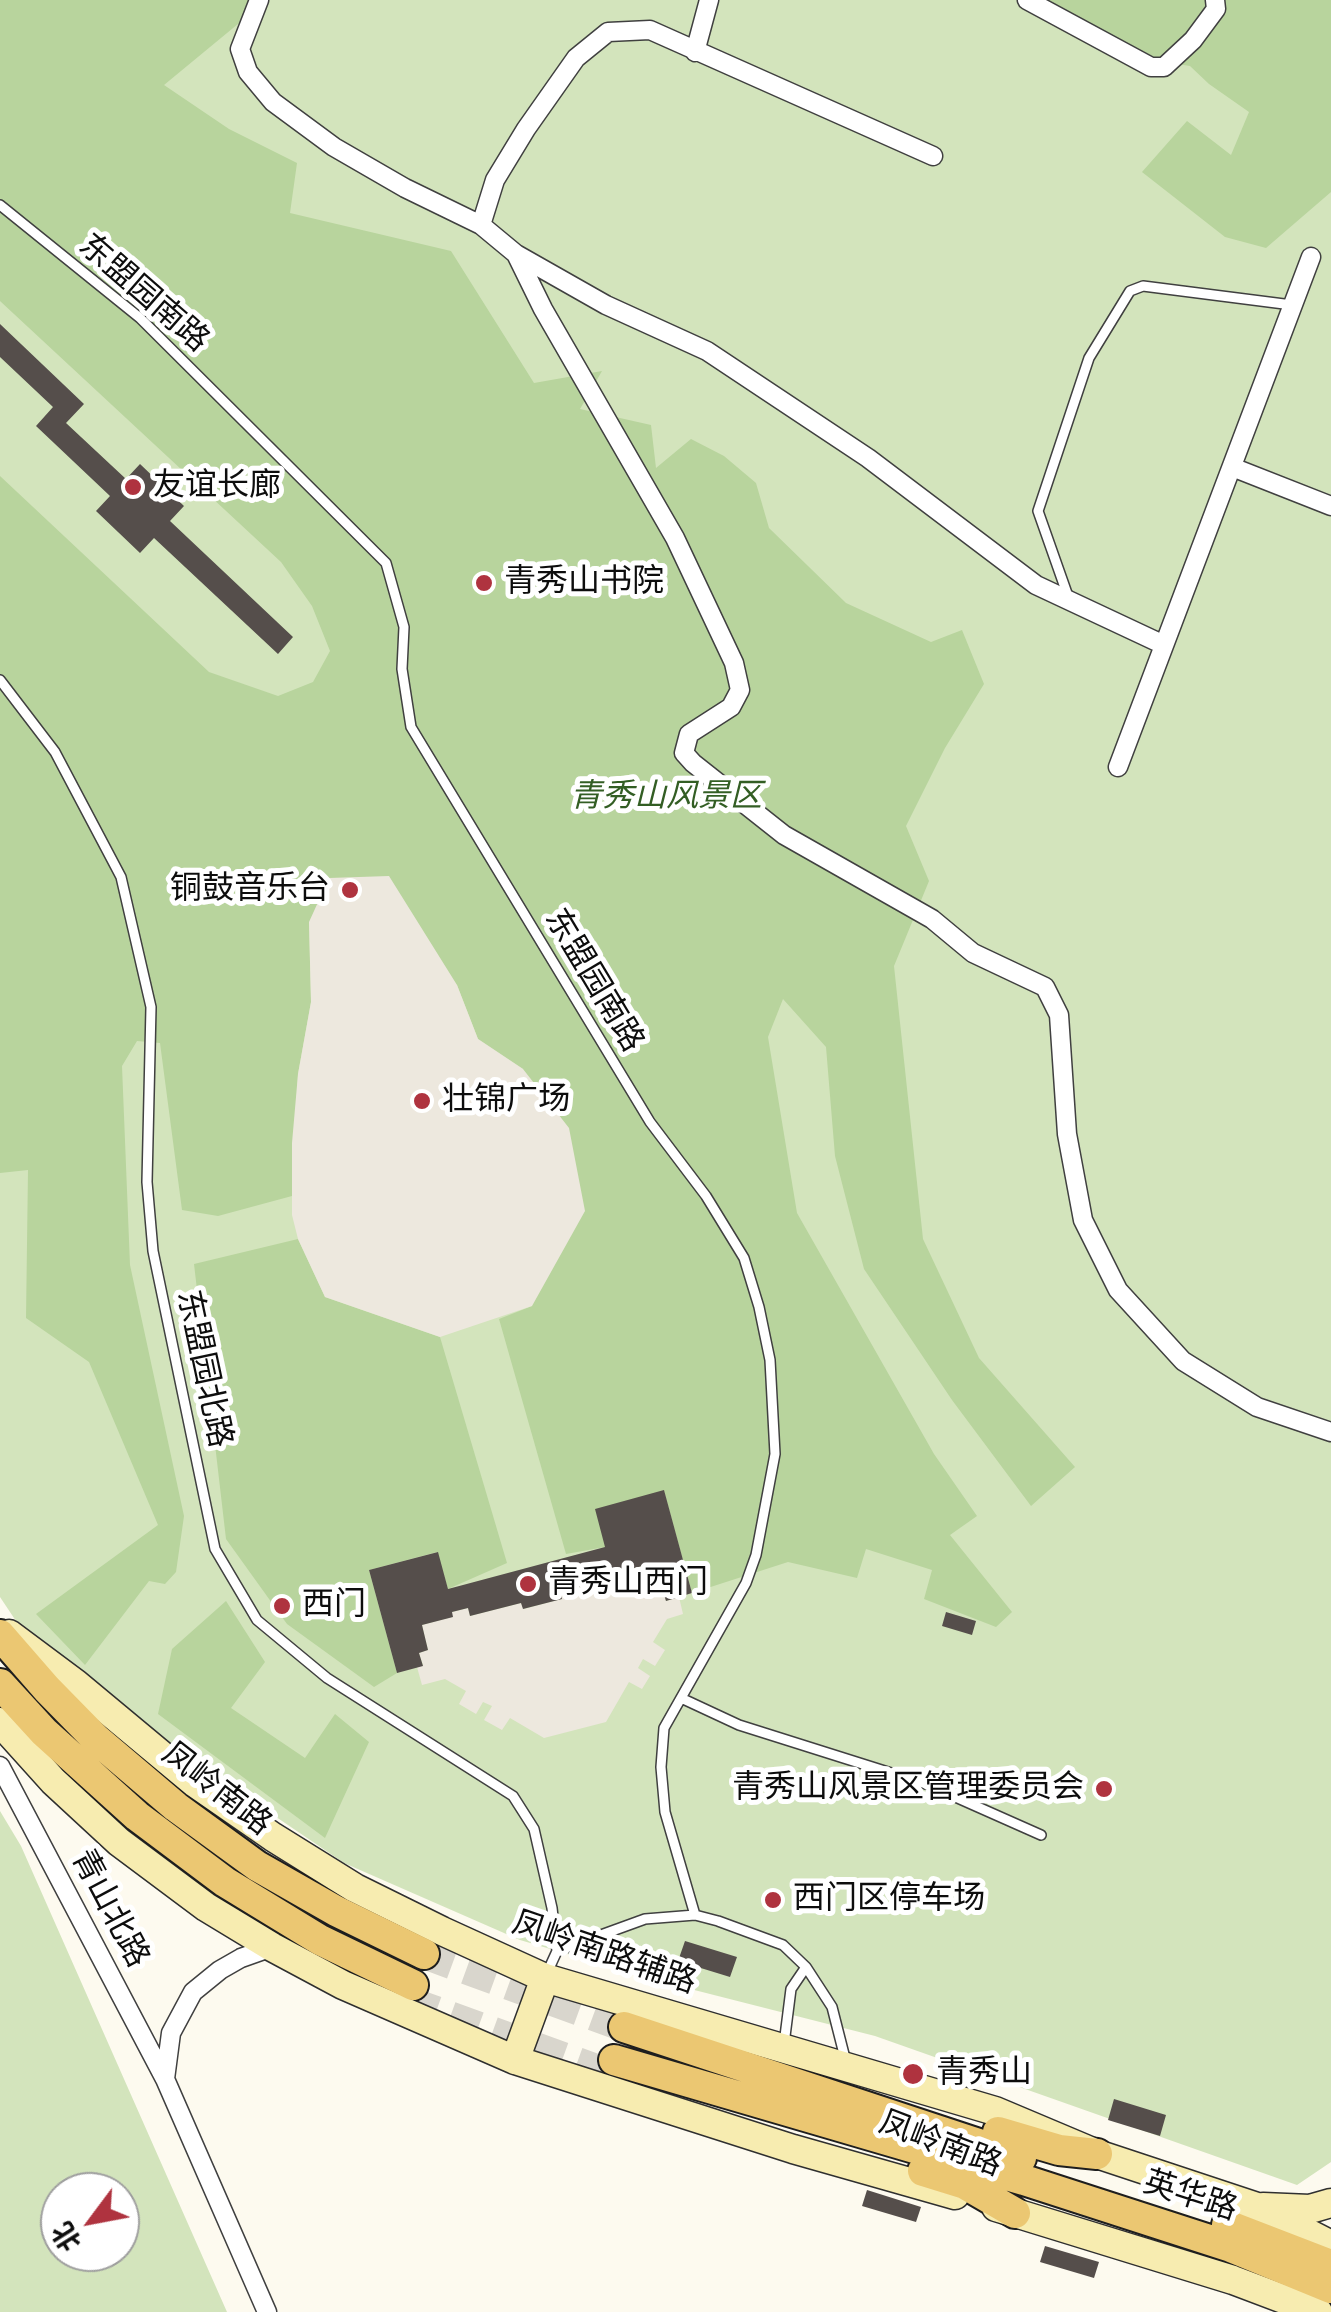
<!DOCTYPE html>
<meta charset="utf-8">
<style>
body{margin:0}
#map{position:relative;width:1331px;height:2312px;overflow:hidden;background:#fdfaef;font-family:"Source Serif 4","Noto Sans SC",serif}
canvas{display:block}
.north{position:absolute;left:40px;top:2172px;width:100px;height:100px;box-sizing:border-box;background:#fff;border:2px solid #9e9e9e;border-radius:50%;rotate:238deg;font-size:28px;font-weight:700;line-height:40px;text-align:center;color:#0d0d0d}
.north::after{content:'';display:block;margin:auto;width:35px;height:45px;background:#af333f;clip-path:polygon(50% 0,100% 100%,50% 72%,0 100%)}
</style>
<div id="map">
<canvas width="1331" height="2312"></canvas>
<div class="north">北</div>
</div>
<script>
const g = document.querySelector('canvas').getContext('2d');
g.lineJoin = 'round';
function fill(path, color) {
  g.fillStyle = color;
  g.fill(path, 'evenodd');
}
function shape(rows) {
  const path = new Path2D();
  for (const r of rows) {
    path.moveTo(r[0], r[1]);
    for (let i = 2; i < r.length; i += 2) path.lineTo(r[i], r[i + 1]);
  }
  return path;
}
function strokePath(path, color, width, dash) {
  g.strokeStyle = color;
  g.lineWidth = width;
  g.lineCap = dash ? 'butt' : 'round';
  g.setLineDash(dash || []);
  g.stroke(path);
}
function drawText(font, color, halo, rows, align = 'center') {
  g.font = font + ' "Source Serif 4","Noto Sans SC",serif';
  g.lineWidth = 10;
  g.setLineDash([]);
  g.textBaseline = 'middle';
  g.strokeStyle = halo;
  g.fillStyle = color;
  for (const [text, x, y, turn = 0] of rows) {
    g.save();
    g.translate(x, y);
    g.rotate((+turn || 0) * Math.PI / 180);
    g.textAlign = isNaN(turn) ? turn : align;
    if (halo) g.strokeText(text, 0, 0);
    g.fillText(text, 0, 0);
    g.restore();
  }
}
const green = shape([
 [0,0,1331,0,1331,2162,1297,2185,875,2036,655,1980,520,1940,344,1863,136,1722,18,1624,0,1597],
 [0,1811,21,1846,227,2312,0,2312],
 [120,2192,120,2252,60,2252,60,2192]
]);
const forest = shape([
 [0,0,267,0,164,85,229,129,297,163,290,213,451,251,534,383,602,371,580,409,651,425,656,468,691,439,724,456,756,483,769,528,846,603,931,642,962,630,984,684,945,748,906,826,929,881,894,966,923,1239,979,1358,1075,1467,1031,1506,952,1400,864,1269,835,1156,826,1047,783,999,768,1037,797,1213,934,1454,977,1516,950,1535,1012,1612,996,1627,924,1599,932,1570,866,1549,857,1578,788,1562,692,1593,664,1491,605,1547,566,1554,499,1319,532,1306,523,1069,478,1039,457,985,309,922,311,1002,298,1074,292,1196,218,1216,182,1210,160,1043,137,1041,122,1066,130,1265,184,1516,176,1572,165,1584,149,1581,85,1665,36,1614,158,1525,89,1362,26,1318,28,1170,0,1173,0,476,209,672,278,696,313,682,330,651,312,606,281,562,0,301],
 [1047,0,1331,0,1331,192,1266,248,1225,237,1142,172,1187,121,1231,155,1249,112,1209,84,1190,66,1131,57,1074,15],
 [298,1239,325,1297,440,1337,507,1563,448,1589,437,1552,369,1570,397,1673,374,1687,287,1624,226,1539,194,1264],
 [226,1601,265,1662,231,1708,305,1758,335,1714,369,1742,325,1838,158,1714,172,1649]
]);
const plaza = shape([
 [389,876,457,985,478,1039,523,1069,569,1128,585,1211,532,1306,440,1337,325,1297,298,1239,292,1215,292,1143,298,1074,311,1002,309,922,329,878],
 [646,1565,652,1590,662,1588,666,1601,679,1597,683,1614,667,1619,653,1642,665,1650,655,1666,643,1659,638,1668,650,1676,642,1689,629,1682,606,1722,544,1738,510,1718,502,1730,484,1720,492,1706,483,1702,476,1714,459,1704,466,1691,445,1679,422,1685,417,1667,423,1665,419,1653,428,1650,422,1625,452,1617,452,1612,468,1608,470,1616,521,1603,524,1609,561,1599,560,1592,603,1580,601,1572,611,1570,613,1574]
]);
const building = shape([
 [0,324,84,404,66,423,126,479,140,464,184,506,170,521,293,637,278,654,154,538,140,553,96,511,110,496,36,426,53,407,0,357],
 [664,1490,692,1593,666,1601,662,1588,653,1590,646,1565,612,1574,611,1570,601,1572,603,1580,560,1592,562,1599,523,1609,521,1603,470,1616,468,1608,452,1612,453,1617,422,1625,428,1650,419,1653,423,1666,397,1673,369,1570,438,1552,448,1589,605,1547,595,1509],
 [946,1612,976,1621,972,1635,942,1626],
 [685,1941,737,1957,730,1977,678,1961],
 [1114,2099,1166,2115,1160,2136,1108,2120],
 [867,2190,921,2207,916,2222,862,2206],
 [1045,2246,1099,2262,1094,2278,1040,2262]
]);
const primaryTunnel = shape([
 [424,1954,624,2027],
 [408,2001,610,2074]
]);
const lane = shape([
 [0,205,140,318,386,563,404,627,402,669,411,727,650,1122,706,1196,744,1258,759,1307,770,1360,775,1454,756,1555,746,1583,664,1728,661,1767,665,1812,695,1915],
 [1069,599,1038,511,1089,358,1130,291,1143,286,1292,305],
 [0,680,55,752,121,877,151,1007,147,1182,153,1251,215,1549,257,1620,327,1678,513,1796,534,1829,552,1908,557,1951],
 [681,1698,739,1725,926,1784,1041,1835],
 [546,1975,557,1951,645,1919,695,1915,718,1921,783,1945,806,1967,832,2007,846,2062],
 [784,2044,791,1989,806,1967]
]);
const street = shape([
 [259,0,240,49,248,72,273,102,334,147,405,188,481,225,516,254,606,305,707,351,868,458,1036,585,1164,645],
 [1027,0,1151,67,1164,67,1193,40,1216,9,1215,0],
 [695,52,709,0],
 [481,225,495,180,526,129,576,58,608,32,650,30,933,156],
 [516,254,543,309,675,538,734,663,740,690,731,707,689,734,684,753,693,763,784,835,932,919,973,953,1045,987,1059,1015,1067,1134,1083,1220,1118,1290,1183,1361,1257,1407,1331,1432],
 [1232,467,1331,506],
 [1118,767,1311,257],
 [0,1766,165,2079,267,2312],
 [165,2079,171,2033,193,1992,220,1970,241,1958,272,1947]
]);
const secondary = shape([
 [9,1634,76,1684,195,1783,273,1837,355,1888,442,1931,545,1978,995,2111,1097,2154,1257,2207,1331,2245],
 [0,1722,53,1781,119,1842,206,1907,272,1947,343,1985,515,2060,793,2149,955,2195],
 [515,2060,545,1978],
 [996,2207,1233,2280,1318,2312],
 [1263,2207,1310,2209,1331,2203]
]);
const primary = shape([
 [0,1635,47,1689,96,1739,176,1807,257,1866,336,1911,424,1954],
 [0,1684,44,1732,137,1816,225,1882,320,1940,413,1985],
 [624,2027,1021,2158],
 [614,2060,1024,2180,1231,2247,1331,2288],
 [998,2132,1059,2150,1097,2154],
 [923,2171,965,2184,1015,2213],
 [1227,2225,1331,2265]
]);
const markers = [
 [133,487,10,"#af333f"],
 [484,583,10,"#af333f"],
 [350,890,10,"#af333f"],
 [422,1101,10,"#af333f"],
 [528,1584,10,"#af333f"],
 [282,1606,10,"#af333f"],
 [1104,1789,10,"#af333f"],
 [773,1900,10,"#af333f"],
 [913,2074,12,"#af333f"]
];
const streetNames = [
 ["东盟园南路",143,294,41],
 ["东盟园南路",593,981,59],
 ["东盟园北路",203,1369,78],
 ["凤岭南路",216,1790,38],
 ["青山北路",109,1909,62],
 ["凤岭南路辅路",604,1954,19],
 ["凤岭南路",940,2145,21],
 ["英华路",1190,2197,18]
];
const poiNames = [
 ["友谊长廊",153,487],
 ["青秀山书院",504,583],
 ["铜鼓音乐台",330,890,"right"],
 ["壮锦广场",442,1101],
 ["青秀山西门",548,1584],
 ["西门",302,1606],
 ["青秀山风景区管理委员会",1084,1789,"right"],
 ["西门区停车场",793,1900],
 ["青秀山",936,2074]
];
const parkNames = [
 ["青秀山风景区",666,798]
];
fill(green, '#d3e4bc');
fill(forest, '#b8d49d');
fill(plaza, '#ede8de');
fill(building, '#554e4b');
strokePath(primaryTunnel, '#d9d6cd', 30, [30, 15]);
strokePath(lane, '#404040', 12);
strokePath(street, '#404040', 21);
strokePath(secondary, '#2f2f2f', 31);
strokePath(primary, '#1e1e1e', 34);
strokePath(lane, '#fff', 9);
strokePath(street, '#fff', 18);
strokePath(secondary, '#f7ecb0', 28);
strokePath(primary, '#ebc772', 30);
for (const [x, y, r, color] of markers) {
  const dot = new Path2D();
  dot.arc(x, y, r, 0, 2 * Math.PI);
  g.fillStyle = color;
  g.fill(dot);
  strokePath(dot, '#fff', 4);
}
drawText('32px', '#0d0d0d', '#fff', streetNames);
drawText('32px', '#0d0d0d', '#fff', poiNames, 'left');
drawText('italic 32px', '#335e24', '#fff', parkNames);
</script>
